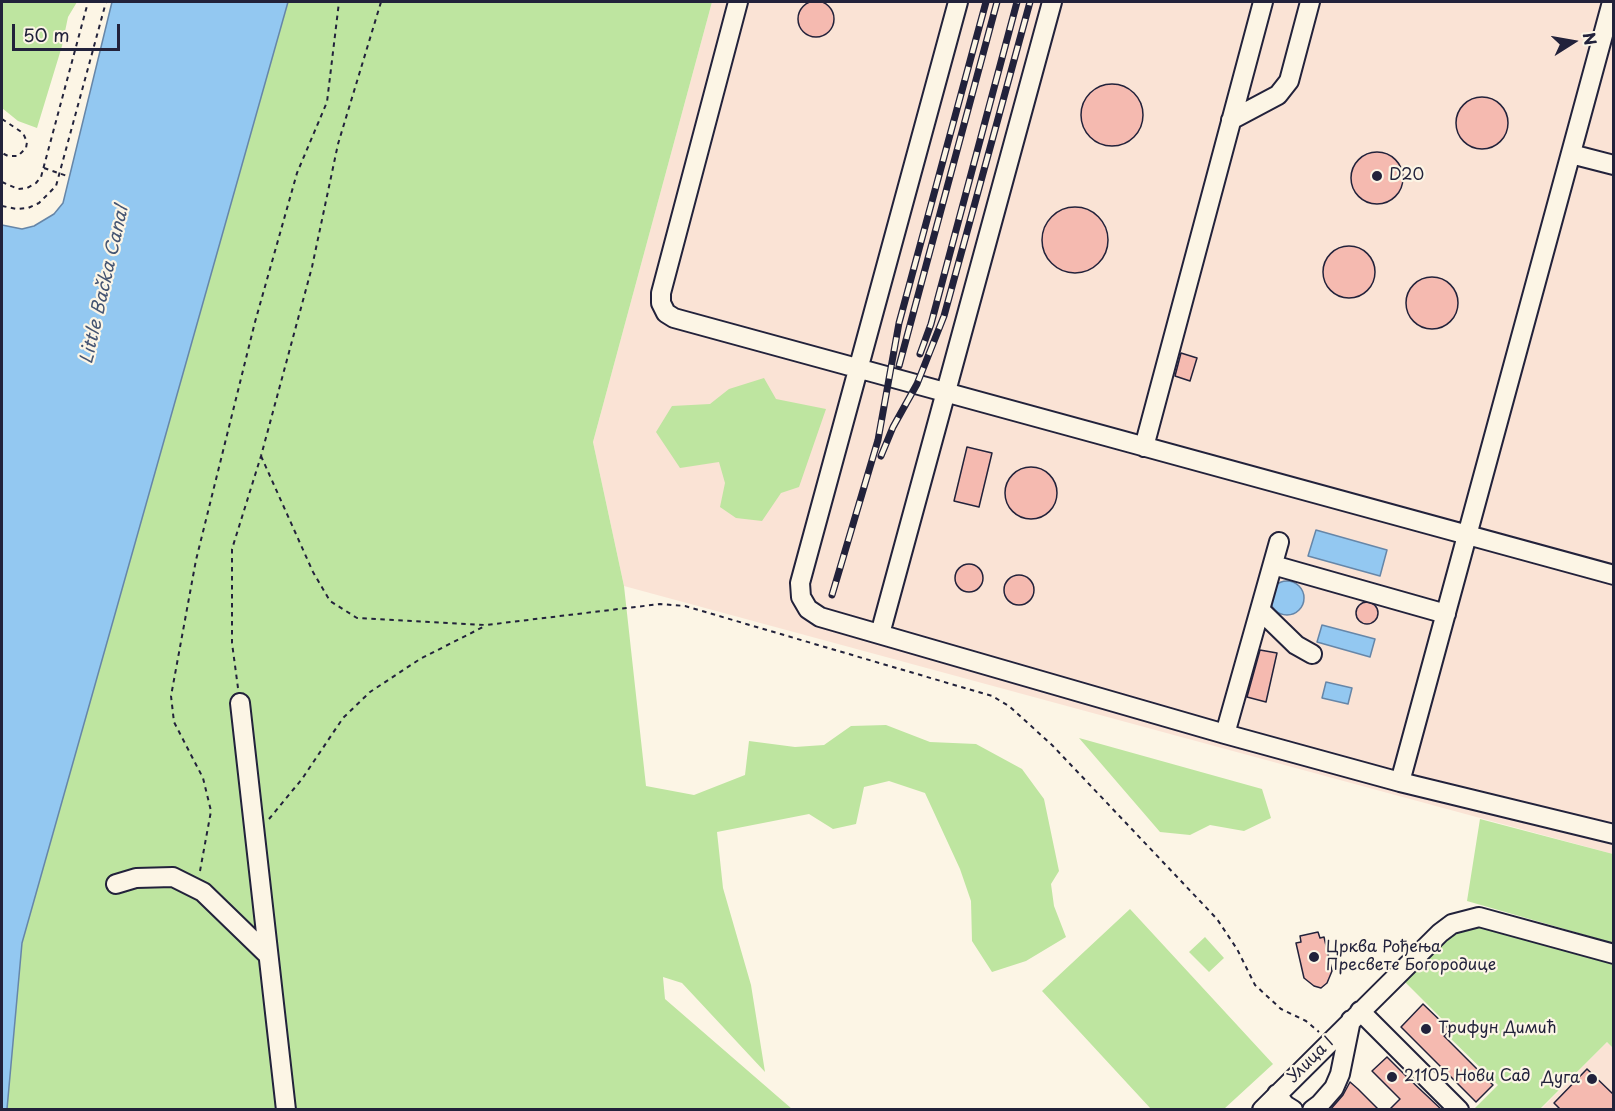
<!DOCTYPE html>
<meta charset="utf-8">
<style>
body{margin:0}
#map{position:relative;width:1615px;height:1111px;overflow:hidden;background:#fcf5e5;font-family:"Playpen Sans",sans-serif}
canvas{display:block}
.frame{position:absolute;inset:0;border:3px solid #22223b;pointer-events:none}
.north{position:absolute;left:1543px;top:12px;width:60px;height:60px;-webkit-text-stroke:4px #fcf5e5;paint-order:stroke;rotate:79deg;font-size:16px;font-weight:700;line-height:24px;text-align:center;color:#22223b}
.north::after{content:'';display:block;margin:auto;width:21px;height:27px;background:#22223b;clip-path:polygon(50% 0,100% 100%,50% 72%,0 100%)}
.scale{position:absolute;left:12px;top:24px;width:108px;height:27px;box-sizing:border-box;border:3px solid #22223b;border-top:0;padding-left:8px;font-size:18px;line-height:21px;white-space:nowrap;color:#22223b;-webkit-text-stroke:4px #fcf5e5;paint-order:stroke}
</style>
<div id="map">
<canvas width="1615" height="1111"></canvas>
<div class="frame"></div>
<div class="north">N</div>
<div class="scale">50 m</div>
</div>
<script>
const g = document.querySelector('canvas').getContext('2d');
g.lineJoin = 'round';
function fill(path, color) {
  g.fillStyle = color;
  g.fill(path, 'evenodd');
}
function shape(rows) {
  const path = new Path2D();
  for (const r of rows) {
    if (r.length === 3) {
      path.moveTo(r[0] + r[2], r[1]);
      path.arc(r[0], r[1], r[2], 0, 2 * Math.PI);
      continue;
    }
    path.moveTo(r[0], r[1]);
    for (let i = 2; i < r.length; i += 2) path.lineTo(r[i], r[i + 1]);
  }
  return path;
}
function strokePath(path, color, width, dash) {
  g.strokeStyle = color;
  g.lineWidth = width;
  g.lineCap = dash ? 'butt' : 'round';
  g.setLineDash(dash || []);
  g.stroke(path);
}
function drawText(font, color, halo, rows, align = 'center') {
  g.font = font + ' "Playpen Sans",sans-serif';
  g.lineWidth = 4.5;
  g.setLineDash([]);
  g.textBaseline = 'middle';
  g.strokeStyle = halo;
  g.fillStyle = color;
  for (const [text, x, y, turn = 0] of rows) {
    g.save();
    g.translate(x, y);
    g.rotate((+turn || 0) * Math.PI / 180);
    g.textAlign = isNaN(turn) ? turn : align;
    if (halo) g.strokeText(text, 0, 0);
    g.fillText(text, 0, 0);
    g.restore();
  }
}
const built = shape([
 [712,2,1613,2,1613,854,624,586,593,442],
 [1607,1042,1613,1048,1613,1109,1540,1110]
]);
const green = shape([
 [2,2,77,2,68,17,62,46,37,128,18,121,2,108],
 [288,2,712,2,593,442,624,586,646,786,694,795,745,775,749,741,795,747,824,745,851,726,886,725,930,742,976,744,1022,769,1044,799,1059,871,1051,884,1054,906,1066,937,1026,961,992,972,972,941,971,901,960,869,925,793,889,781,864,787,856,824,833,829,809,814,717,832,723,888,751,985,765,1072,682,983,663,977,665,999,792,1109,7,1110,22,943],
 [764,378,776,399,826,409,799,487,781,493,762,521,736,518,720,507,725,483,719,462,680,468,656,432,672,406,710,404,729,389],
 [1079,738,1262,789,1271,818,1244,831,1210,825,1190,835,1160,832],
 [1480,819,1613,854,1613,943,1467,901],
 [1130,909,1273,1064,1224,1109,1151,1109,1042,991],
 [1471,927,1486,927,1613,962,1613,1048,1607,1042,1540,1109,1477,1109,1475,1108,1498,1085,1449,1037,1454,1031,1402,979,1447,934],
 [1205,937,1224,958,1209,972,1189,952]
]);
const water = shape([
 [112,2,288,2,22,943,7,1109,2,1109,2,225,22,229,34,226,54,214,63,203,112,2],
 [1316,530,1387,550,1380,576,1308,556,1316,530],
 [1287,598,17],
 [1322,625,1375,639,1370,657,1317,642,1322,625],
 [1326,682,1352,688,1348,704,1322,698,1326,682]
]);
const building = shape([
 [816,19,18],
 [1112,115,31],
 [1482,123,26],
 [1377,178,26],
 [1075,240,33],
 [1349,272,26],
 [1432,303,26],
 [1181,353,1197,358,1190,381,1175,376,1181,353],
 [967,447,992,453,979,507,954,501,967,447],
 [1031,493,26],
 [969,578,14],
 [1019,590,15],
 [1367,613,11],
 [1260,650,1277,653,1266,702,1247,697,1260,650],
 [1318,932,1320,938,1324,937,1332,971,1327,983,1321,988,1314,986,1304,978,1296,943,1301,942,1300,936,1318,932],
 [1423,1004,1450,1030,1444,1036,1493,1085,1476,1102,1401,1027,1423,1004],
 [1387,1057,1407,1077,1442,1110,1389,1110,1400,1099,1372,1071,1387,1057],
 [1587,1069,1614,1095,1614,1110,1561,1110,1554,1103,1587,1069],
 [1350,1082,1358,1089,1379,1110,1330,1110,1343,1095,1350,1082]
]);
const path = shape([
 [2,119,23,133,27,142,26,148,18,156,8,156,2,153],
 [44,168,67,176],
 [2,182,18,189,27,188,36,183,41,177,88,2],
 [2,206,17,209,28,208,39,203,56,186,106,2],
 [261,456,313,572,330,601,357,618,486,625,660,604,685,606,992,696,1009,706,1052,745,1217,919,1237,949,1255,985,1281,1009,1306,1021,1319,1032],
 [238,688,232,643,232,549,261,456,312,267,338,144,381,2],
 [269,819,302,779,343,718,370,692,420,659,483,627],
 [200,871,211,811,203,778,174,722,171,696,196,560,255,322,297,173,327,102,339,2]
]);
const minor = shape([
 [738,2,661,293,661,303,666,313,674,318,1614,575],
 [958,2,800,583,801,597,808,609,820,617,1225,734,1400,782,1614,834],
 [1231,120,1278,95,1289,81,1310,2],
 [1571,154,1614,165],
 [1144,447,1263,2],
 [1273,565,1446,614],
 [1260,610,1296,645,1312,654],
 [880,634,1052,2],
 [240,703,286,1110],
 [1225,734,1279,542],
 [1400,782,1612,2],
 [116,884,136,878,173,877,203,892,268,955],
 [1360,1011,1459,1110],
 [1277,1094,1285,1105,1293,1110],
 [1262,1110,1440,933,1452,924,1479,917,1614,954],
 [1312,1110,1320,1104,1334,1088,1340,1074,1351,1020]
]);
const rail = shape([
 [920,354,931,324,1017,2],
 [899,366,997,2],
 [881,456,893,427,917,384,944,316,1030,2],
 [832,595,878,440,899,323,986,2]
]);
const markers = [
 [1377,176,6,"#22223b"],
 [1314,957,6,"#22223b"],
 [1426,1029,6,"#22223b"],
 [1392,1077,6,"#22223b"],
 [1592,1079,6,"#22223b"]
];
const poiNames = [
 ["D20",1389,176],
 ["Црква Рођења",1326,948],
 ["Пресвете Богородице",1326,966],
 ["Трифун Димић",1438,1029],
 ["21105 Нови Сад",1404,1077],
 ["Дуга",1580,1079,"right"]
];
const streetNames = [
 ["Улица I",1311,1060,-45]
];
const waterNames = [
 ["Little Bačka Canal",105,285,-77]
];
fill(built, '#fae3d5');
fill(green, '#bee5a0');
fill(water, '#93c8f1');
strokePath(water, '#6686a8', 1.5);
fill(building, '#f5bab0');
strokePath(building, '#22223b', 1.5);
strokePath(minor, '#22223b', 22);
strokePath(path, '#22223b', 2, [4.5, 4.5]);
strokePath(minor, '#fcf5e5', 18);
strokePath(rail, '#22223b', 7);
strokePath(rail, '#fcf5e5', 4.5, [14]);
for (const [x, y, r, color] of markers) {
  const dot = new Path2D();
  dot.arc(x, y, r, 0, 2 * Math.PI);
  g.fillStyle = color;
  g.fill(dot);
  strokePath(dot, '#fcf5e5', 2);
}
drawText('16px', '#22223b', '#fcf5e5', poiNames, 'left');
drawText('16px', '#22223b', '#fcf5e5', streetNames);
drawText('italic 18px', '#445472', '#fcf5e5', waterNames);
</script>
